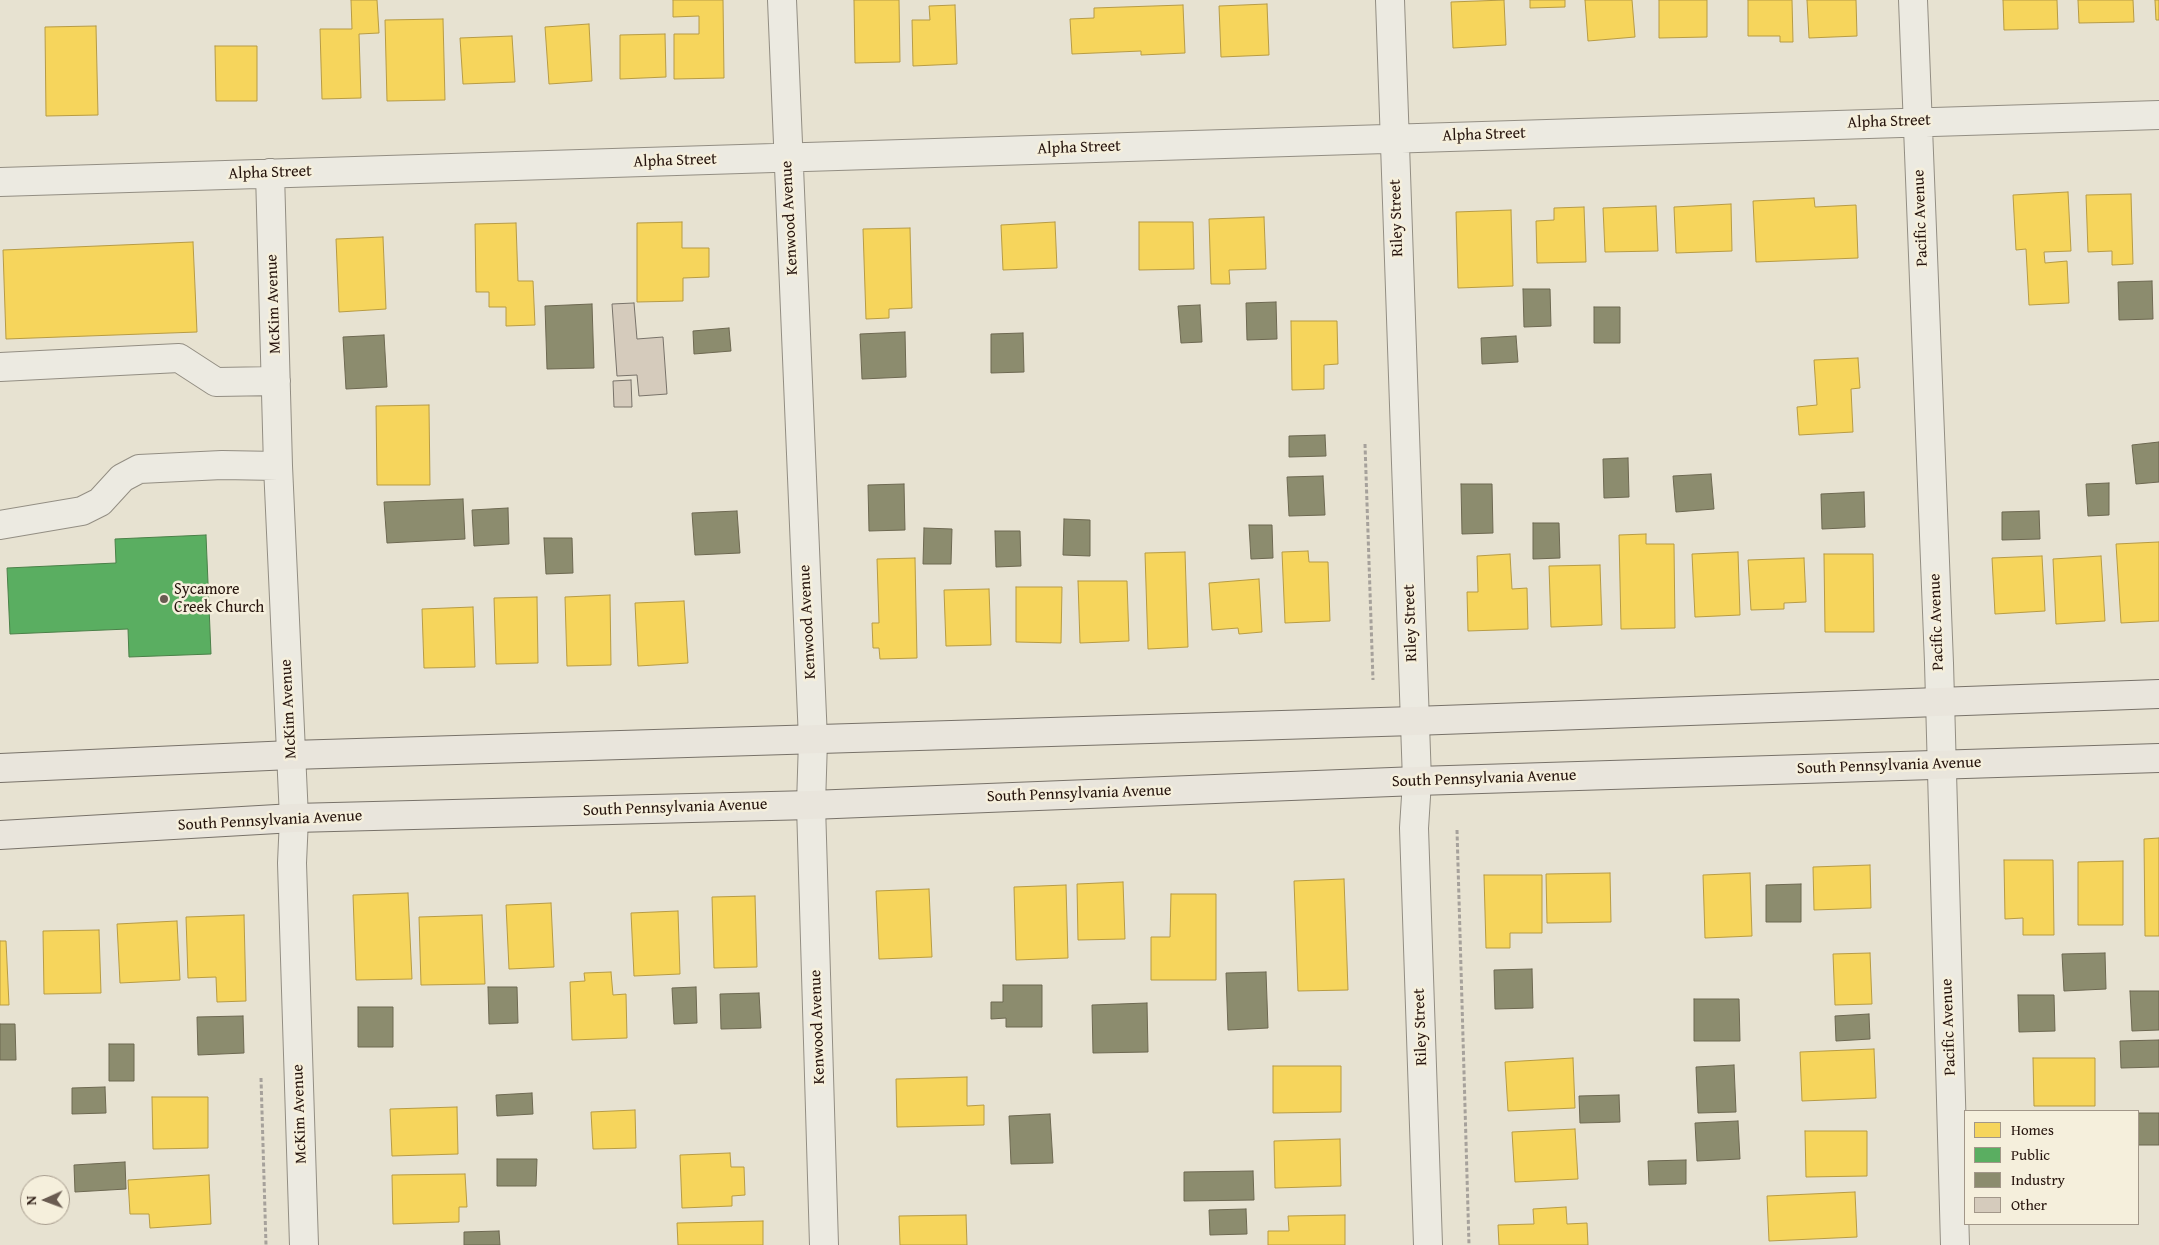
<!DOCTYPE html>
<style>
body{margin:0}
#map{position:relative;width:2159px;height:1245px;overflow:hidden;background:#e7e2d1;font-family:"Gentium Book Plus",serif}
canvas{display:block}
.legend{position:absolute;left:1964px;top:1110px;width:175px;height:115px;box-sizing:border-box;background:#f5efdc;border:1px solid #a29789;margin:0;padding:6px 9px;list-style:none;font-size:15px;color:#25130c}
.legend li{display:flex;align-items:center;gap:10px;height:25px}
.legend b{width:25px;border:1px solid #a29789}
.north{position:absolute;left:20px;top:1175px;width:50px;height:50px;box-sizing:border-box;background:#f5efdc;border:1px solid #a29789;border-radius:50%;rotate:268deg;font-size:14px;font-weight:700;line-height:20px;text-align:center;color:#25130c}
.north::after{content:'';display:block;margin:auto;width:18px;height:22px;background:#695b51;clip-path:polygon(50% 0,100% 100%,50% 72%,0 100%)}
</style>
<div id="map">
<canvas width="2159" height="1245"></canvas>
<ul class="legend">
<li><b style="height:14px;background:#f6d55c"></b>Homes</li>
<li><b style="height:14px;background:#5aae61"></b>Public</li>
<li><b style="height:14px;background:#8c8c6e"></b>Industry</li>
<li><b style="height:14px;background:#d5cbbc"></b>Other</li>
</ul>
<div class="north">N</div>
</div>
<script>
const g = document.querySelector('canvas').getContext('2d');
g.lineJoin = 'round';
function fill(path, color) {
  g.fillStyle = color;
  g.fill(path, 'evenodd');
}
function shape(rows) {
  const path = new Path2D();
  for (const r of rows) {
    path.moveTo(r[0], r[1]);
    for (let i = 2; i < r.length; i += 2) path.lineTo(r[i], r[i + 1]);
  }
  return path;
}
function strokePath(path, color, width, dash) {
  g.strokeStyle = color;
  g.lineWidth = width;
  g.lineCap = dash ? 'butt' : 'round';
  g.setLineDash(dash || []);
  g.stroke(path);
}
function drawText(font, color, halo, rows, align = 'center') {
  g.font = font + ' "Gentium Book Plus",serif';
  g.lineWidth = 5;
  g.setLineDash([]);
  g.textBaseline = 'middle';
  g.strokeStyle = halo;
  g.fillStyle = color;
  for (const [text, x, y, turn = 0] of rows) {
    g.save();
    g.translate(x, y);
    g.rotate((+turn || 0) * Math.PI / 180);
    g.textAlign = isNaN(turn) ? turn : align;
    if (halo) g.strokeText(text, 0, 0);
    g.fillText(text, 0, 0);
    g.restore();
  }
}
const homes = shape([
 [351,0,377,0,379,33,359,34,361,98,322,99,320,29,352,29,351,0],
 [673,0,723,0,724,78,674,79,674,34,699,34,699,16,673,17,673,0],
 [854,0,899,0,900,62,855,63,854,0],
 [1504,0,1506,45,1453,48,1451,2,1504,0],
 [1530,0,1565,0,1565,7,1530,8,1530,0],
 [1585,0,1632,0,1635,37,1588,41,1585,0],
 [1659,0,1707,0,1707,37,1659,38,1659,0],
 [1748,0,1792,0,1793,42,1780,42,1780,36,1748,36,1748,0],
 [1807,0,1856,0,1857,36,1809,38,1807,0],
 [2003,0,2057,0,2058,29,2004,30,2003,0],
 [2078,0,2133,0,2134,22,2079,23,2078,0],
 [2155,0,2159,0,2159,20,2156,20,2155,0],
 [1267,4,1269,55,1221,57,1219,6,1267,4],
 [955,5,957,64,913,66,912,20,930,20,929,6,955,5],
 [1183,5,1185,53,1141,55,1141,51,1072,54,1070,19,1094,18,1094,8,1183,5],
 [443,19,445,100,387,101,385,20,443,19],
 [589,24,592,81,549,84,545,27,589,24],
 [96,26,98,115,46,116,45,27,96,26],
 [665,34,666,77,620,79,620,35,665,34],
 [512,36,515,82,463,84,460,38,512,36],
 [215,46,257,46,257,101,216,101,215,46],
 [2068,192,2071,251,2044,252,2045,263,2067,261,2069,303,2029,305,2026,249,2016,250,2013,195,2068,192],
 [2131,194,2133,264,2112,265,2112,251,2088,252,2086,195,2131,194],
 [1814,198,1815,207,1856,205,1858,258,1756,262,1753,201,1814,198],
 [1731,204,1732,251,1676,253,1674,207,1731,204],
 [1656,206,1658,251,1605,252,1603,208,1656,206],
 [1584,207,1586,262,1537,263,1536,221,1554,220,1554,208,1584,207],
 [1511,210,1513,286,1458,288,1456,212,1511,210],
 [1264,217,1266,269,1229,270,1230,284,1211,284,1209,219,1264,217],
 [682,222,682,248,709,248,709,277,683,278,683,301,637,302,637,223,682,222],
 [1055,222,1057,268,1003,270,1001,225,1055,222],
 [1139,222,1193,222,1194,269,1139,270,1139,222],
 [516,223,518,281,533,281,535,325,506,326,506,307,489,307,489,292,476,292,475,224,516,223],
 [910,228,912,308,889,309,889,318,866,319,863,229,910,228],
 [383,237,386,309,339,312,336,239,383,237],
 [193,242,197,332,6,339,3,250,193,242],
 [1291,321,1337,321,1338,364,1324,365,1324,389,1292,390,1291,321],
 [1858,358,1860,388,1851,389,1853,432,1799,435,1797,407,1817,405,1814,360,1858,358],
 [429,405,430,485,377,485,376,406,429,405],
 [1646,534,1646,544,1674,544,1675,628,1621,629,1619,535,1646,534],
 [2159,542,2159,621,2121,623,2116,544,2159,542],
 [1308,551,1309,562,1328,562,1330,621,1285,623,1282,552,1308,551],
 [1185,552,1188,647,1148,649,1145,553,1185,552],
 [1738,552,1740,615,1695,617,1692,554,1738,552],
 [1510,554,1512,589,1527,588,1528,629,1468,631,1467,592,1478,592,1477,556,1510,554],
 [1824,554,1873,554,1874,632,1825,632,1824,554],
 [2042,556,2045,611,1995,614,1992,558,2042,556],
 [2101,556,2105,621,2056,624,2053,559,2101,556],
 [915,558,917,658,880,659,879,648,873,648,872,623,879,623,877,559,915,558],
 [1804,558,1806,602,1784,603,1784,609,1751,610,1748,560,1804,558],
 [1600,565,1602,625,1551,627,1549,566,1600,565],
 [1259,579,1262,632,1239,634,1238,628,1212,630,1209,583,1259,579],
 [1078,581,1127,581,1129,641,1080,643,1078,581],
 [1016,587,1062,587,1061,643,1016,642,1016,587],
 [989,589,991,645,946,646,944,590,989,589],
 [610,595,611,665,567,666,565,597,610,595],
 [537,597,538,663,496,664,494,598,537,597],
 [684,601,688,663,638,666,635,603,684,601],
 [473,607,475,667,424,668,422,609,473,607],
 [2159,838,2159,936,2145,936,2144,839,2159,838],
 [2004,860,2053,860,2054,935,2023,935,2023,918,2005,919,2004,860],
 [2123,861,2123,925,2078,925,2078,862,2123,861],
 [1870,865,1871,908,1814,910,1813,867,1870,865],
 [1610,873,1611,922,1547,923,1546,874,1610,873],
 [1750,873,1752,936,1705,938,1703,875,1750,873],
 [1484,875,1542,875,1542,933,1510,933,1510,948,1486,948,1484,875],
 [1344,879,1348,990,1298,991,1294,881,1344,879],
 [1123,882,1125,939,1078,940,1077,884,1123,882],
 [1066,885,1068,958,1016,960,1014,887,1066,885],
 [929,889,932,957,879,959,876,891,929,889],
 [408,893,412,979,356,980,353,895,408,893],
 [1171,894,1216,894,1216,980,1151,980,1151,937,1170,937,1171,894],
 [755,896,757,967,714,968,712,897,755,896],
 [551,903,554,967,509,969,506,905,551,903],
 [678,911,680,974,634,976,631,913,678,911],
 [244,915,246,1001,217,1002,216,977,188,978,186,917,244,915],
 [482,915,485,984,421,985,419,917,482,915],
 [177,921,180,980,120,983,117,924,177,921],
 [99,930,101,993,44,994,43,931,99,930],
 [0,941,6,941,9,1005,0,1005,0,941],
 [1870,953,1872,1004,1835,1005,1833,954,1870,953],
 [611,972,613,995,626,994,627,1038,572,1040,570,982,585,981,584,973,611,972],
 [1874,1049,1876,1098,1802,1101,1800,1052,1874,1049],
 [1573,1058,1575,1108,1508,1111,1505,1062,1573,1058],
 [2033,1058,2095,1058,2095,1106,2034,1106,2033,1058],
 [1273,1066,1341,1066,1341,1112,1273,1113,1273,1066],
 [967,1077,967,1106,984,1105,984,1125,897,1127,896,1079,967,1077],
 [152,1097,208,1097,208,1148,153,1149,152,1097],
 [457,1107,458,1154,392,1156,390,1109,457,1107],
 [635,1110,636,1148,593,1149,591,1112,635,1110],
 [1575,1129,1578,1179,1515,1182,1512,1132,1575,1129],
 [1805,1131,1867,1131,1867,1176,1806,1177,1805,1131],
 [1340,1139,1341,1186,1275,1188,1274,1141,1340,1139],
 [730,1153,731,1167,744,1167,745,1195,732,1196,732,1206,682,1208,680,1155,730,1153],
 [465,1174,467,1207,459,1207,459,1222,393,1224,392,1175,465,1174],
 [209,1175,211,1224,150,1228,149,1214,130,1214,128,1180,209,1175],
 [1855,1192,1857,1237,1769,1241,1767,1196,1855,1192],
 [1566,1207,1567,1224,1587,1223,1588,1245,1499,1245,1498,1225,1534,1224,1533,1209,1566,1207],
 [966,1215,967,1245,900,1245,899,1216,966,1215],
 [1345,1215,1345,1245,1268,1245,1268,1231,1289,1231,1288,1216,1345,1215],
 [763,1221,763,1245,678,1245,677,1223,763,1221]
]);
const public = shape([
 [206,535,211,654,129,657,128,629,10,634,7,568,116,563,115,539,206,535]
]);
const industry = shape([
 [2152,281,2153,319,2119,320,2118,282,2152,281],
 [1523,289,1550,289,1551,326,1524,327,1523,289],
 [1276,302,1277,339,1247,340,1246,303,1276,302],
 [592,304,594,368,547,369,545,306,592,304],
 [1200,305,1202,342,1181,343,1178,306,1200,305],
 [1594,307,1620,307,1620,343,1594,343,1594,307],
 [729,328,731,351,694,354,693,331,729,328],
 [905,332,906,377,862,379,860,334,905,332],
 [1023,333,1024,372,991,373,991,334,1023,333],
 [384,335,387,387,346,389,343,337,384,335],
 [1516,336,1518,362,1482,364,1481,338,1516,336],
 [1325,435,1326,456,1289,457,1289,436,1325,435],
 [2159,442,2159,482,2136,484,2132,445,2159,442],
 [1628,458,1629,497,1604,498,1603,459,1628,458],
 [1711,474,1714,509,1676,512,1673,476,1711,474],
 [1323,476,1325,515,1289,516,1287,477,1323,476],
 [2109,483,2109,515,2088,516,2086,484,2109,483],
 [904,484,905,530,869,531,868,485,904,484],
 [1461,484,1492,484,1493,533,1462,534,1461,484],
 [1864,492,1865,527,1822,529,1821,494,1864,492],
 [463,499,465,539,387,543,384,502,463,499],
 [508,508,509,544,474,546,472,510,508,508],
 [737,511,740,553,695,555,692,513,737,511],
 [2039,511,2040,539,2002,540,2002,512,2039,511],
 [1064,519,1090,520,1090,556,1063,555,1064,519],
 [1533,523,1559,523,1560,558,1533,559,1533,523],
 [1249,525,1272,525,1273,558,1251,559,1249,525],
 [924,528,952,529,951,564,923,564,924,528],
 [995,531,1020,531,1021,566,996,567,995,531],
 [544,538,572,538,573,573,546,574,544,538],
 [1801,884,1801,922,1766,922,1766,885,1801,884],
 [2105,953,2106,989,2064,991,2062,954,2105,953],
 [1532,969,1533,1008,1495,1009,1494,970,1532,969],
 [1266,972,1268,1028,1228,1030,1226,973,1266,972],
 [1003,985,1042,985,1042,1027,1006,1027,1006,1018,991,1019,991,1002,1003,1002,1003,985],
 [488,987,517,987,518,1023,489,1024,488,987],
 [696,987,697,1023,674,1024,672,988,696,987],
 [2130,991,2159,991,2159,1030,2132,1031,2130,991],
 [759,993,761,1028,721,1029,720,994,759,993],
 [2018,995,2054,995,2055,1031,2019,1032,2018,995],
 [1694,999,1739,999,1740,1041,1694,1041,1694,999],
 [1147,1003,1148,1052,1093,1053,1092,1005,1147,1003],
 [358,1007,393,1007,393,1047,358,1047,358,1007],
 [1869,1014,1870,1039,1836,1041,1835,1016,1869,1014],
 [243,1016,244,1053,198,1055,197,1017,243,1016],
 [0,1024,15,1024,16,1060,0,1060,0,1024],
 [2159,1040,2159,1067,2121,1068,2120,1041,2159,1040],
 [109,1044,134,1044,134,1081,109,1081,109,1044],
 [1734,1065,1736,1112,1698,1113,1696,1067,1734,1065],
 [105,1087,106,1113,72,1114,72,1088,105,1087],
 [532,1093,533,1114,497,1116,496,1095,532,1093],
 [1619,1095,1620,1122,1580,1123,1579,1096,1619,1095],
 [2138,1113,2159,1113,2159,1145,2138,1145,2138,1113],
 [1050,1114,1053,1163,1011,1164,1009,1116,1050,1114],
 [1738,1121,1740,1159,1697,1161,1695,1123,1738,1121],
 [497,1159,537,1159,536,1186,497,1186,497,1159],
 [1686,1160,1686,1184,1649,1185,1648,1161,1686,1160],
 [125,1162,126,1189,75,1192,74,1165,125,1162],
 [1253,1171,1254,1200,1184,1201,1184,1172,1253,1171],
 [1246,1209,1247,1234,1210,1235,1209,1210,1246,1209],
 [499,1231,500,1245,464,1245,464,1232,499,1231]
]);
const building = shape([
 [634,303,637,339,663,337,667,394,639,396,637,375,617,376,612,304,634,303],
 [631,380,632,407,614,407,613,381,631,380]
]);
const path = shape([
 [1365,444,1373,680],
 [1457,830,1469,1245],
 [261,1078,266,1245]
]);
const minor = shape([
 [782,0,813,740,811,805,824,1245],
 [1390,0,1417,781,1414,828,1428,1245],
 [1913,0,1939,663,1955,1245],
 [270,173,278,466,294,818,292,863,304,1245],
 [0,182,2159,115],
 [0,367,179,358,216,382,276,381],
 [0,525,82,511,100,502,122,478,139,469,222,465,278,466]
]);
const major = shape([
 [0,768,291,755,1414,721,2159,694],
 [0,835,294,818,811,805,1417,781,2159,758]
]);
const markers = [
 [164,599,5,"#695b51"]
];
const streetNames = [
 ["Alpha Street",1889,122,-2],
 ["Alpha Street",1484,135,-2],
 ["Alpha Street",1079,148,-2],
 ["Alpha Street",675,161,-2],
 ["Alpha Street",270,173,-2],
 ["Kenwood Avenue",790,218,-93],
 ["Riley Street",1397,218,-92],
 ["Pacific Avenue",1921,218,-92],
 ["McKim Avenue",274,304,-92],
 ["Kenwood Avenue",808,622,-93],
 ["Pacific Avenue",1937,622,-92],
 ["Riley Street",1411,623,-92],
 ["McKim Avenue",289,709,-93],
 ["South Pennsylvania Avenue",1889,766,-2],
 ["South Pennsylvania Avenue",1484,779,-2],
 ["South Pennsylvania Avenue",1079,794,-2],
 ["South Pennsylvania Avenue",675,808,-2],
 ["South Pennsylvania Avenue",270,821,-3],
 ["Kenwood Avenue",818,1027,-92],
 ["Riley Street",1421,1027,-92],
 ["Pacific Avenue",1949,1027,-92],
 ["McKim Avenue",300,1114,-92]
];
const poiNames = [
 ["Sycamore",174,590],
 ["Creek Church",174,608]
];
fill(homes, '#f6d55c');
strokePath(homes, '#b79b44', 1);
fill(public, '#5aae61');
strokePath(public, '#4a8048', 1);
fill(industry, '#8c8c6e');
strokePath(industry, '#6d6851', 1);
fill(building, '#d5cbbc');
strokePath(building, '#787269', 1);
strokePath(minor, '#938e83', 30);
strokePath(major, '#787269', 30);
strokePath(path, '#a6a19b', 3, [4, 2.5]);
strokePath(minor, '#eceae1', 28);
strokePath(major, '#e9e5dc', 28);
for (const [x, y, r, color] of markers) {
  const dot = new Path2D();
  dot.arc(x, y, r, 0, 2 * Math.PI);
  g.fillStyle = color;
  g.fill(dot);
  strokePath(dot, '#f5efdc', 2);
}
drawText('16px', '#25130c', '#f5efdc', streetNames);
drawText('16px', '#25130c', '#f5efdc', poiNames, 'left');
</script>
